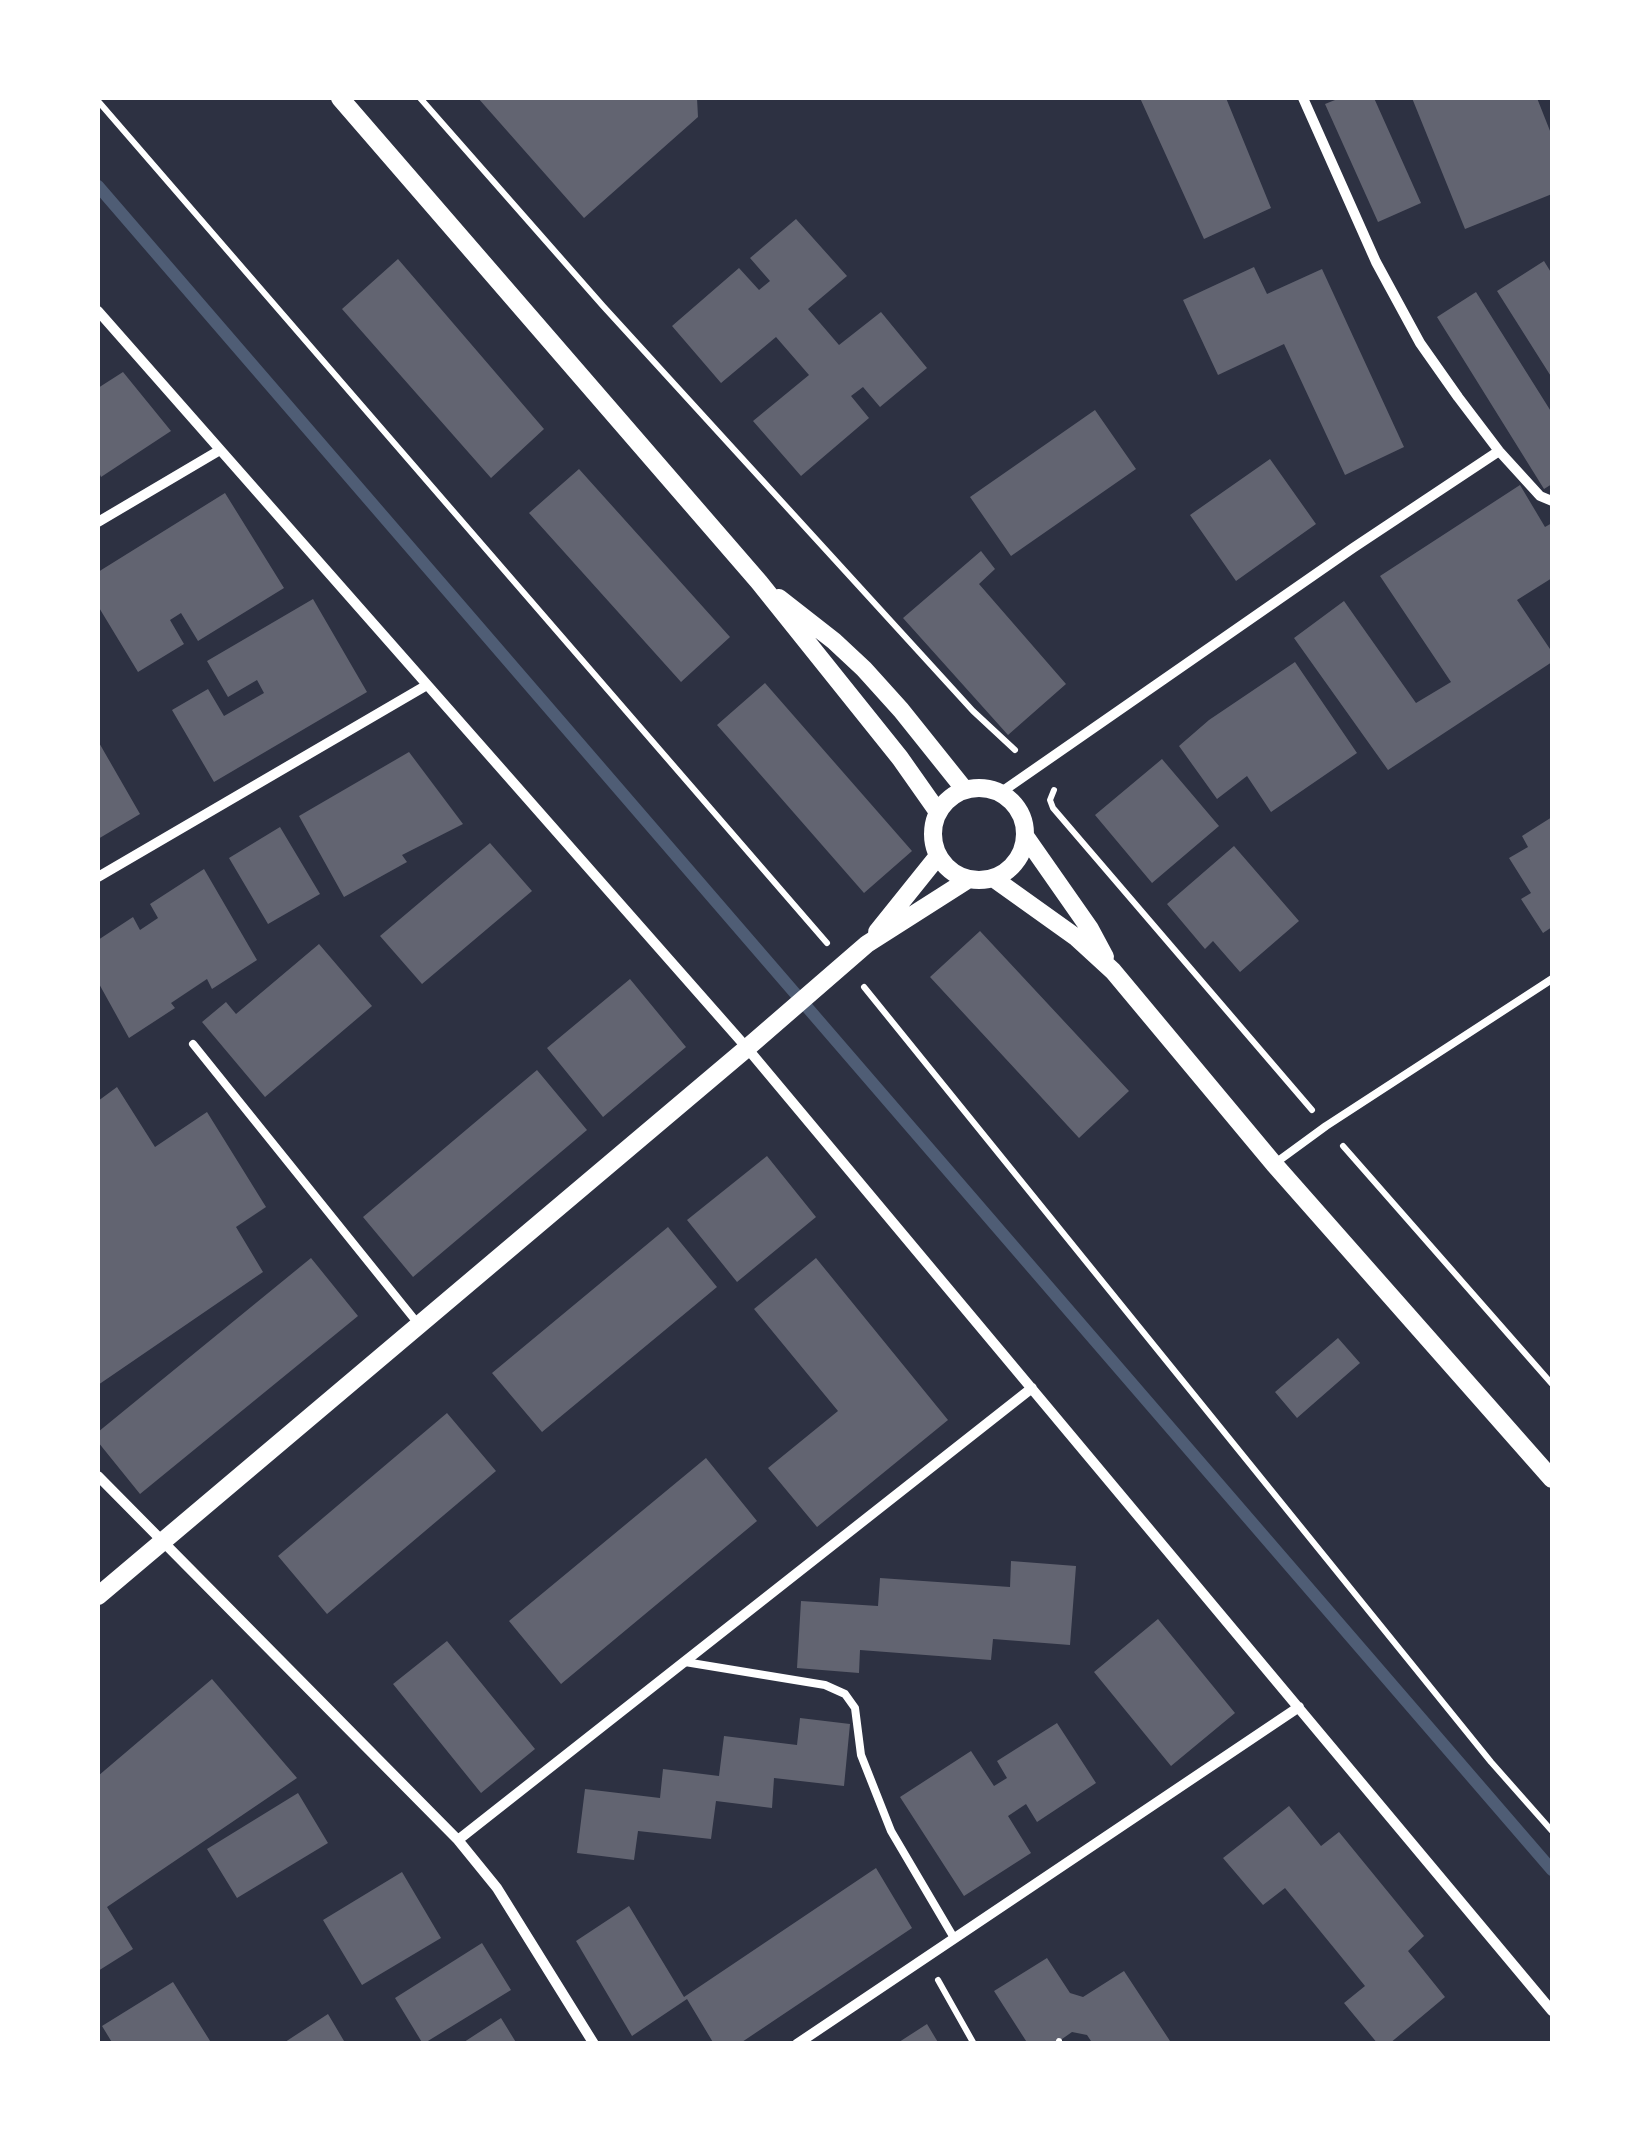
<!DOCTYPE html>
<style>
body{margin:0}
#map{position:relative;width:1650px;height:2141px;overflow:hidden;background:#2d3142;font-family:"Alegreya Sans",sans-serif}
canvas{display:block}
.frame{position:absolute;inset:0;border:100px solid #fff;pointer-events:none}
</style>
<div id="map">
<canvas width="1650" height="2141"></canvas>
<div class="frame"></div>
</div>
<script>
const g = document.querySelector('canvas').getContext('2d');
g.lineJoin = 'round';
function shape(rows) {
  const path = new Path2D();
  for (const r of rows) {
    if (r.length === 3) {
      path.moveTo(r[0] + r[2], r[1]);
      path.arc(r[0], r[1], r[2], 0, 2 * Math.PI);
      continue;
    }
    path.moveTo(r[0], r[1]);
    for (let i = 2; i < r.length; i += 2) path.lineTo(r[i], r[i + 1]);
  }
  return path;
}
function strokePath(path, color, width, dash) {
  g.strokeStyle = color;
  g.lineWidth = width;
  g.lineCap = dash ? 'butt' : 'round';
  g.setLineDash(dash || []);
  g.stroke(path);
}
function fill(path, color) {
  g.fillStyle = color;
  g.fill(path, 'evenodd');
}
const stream = shape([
 [98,186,1552,1870]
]);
const building = shape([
 [478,98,697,98,698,117,584,218],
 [1140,98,1226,98,1271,208,1204,239],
 [1340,98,1374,98,1421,203,1378,222,1325,104],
 [1412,98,1537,98,1552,136,1552,194,1465,229],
 [796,219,847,276,808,309,839,345,881,312,927,368,880,407,863,387,851,396,869,418,801,476,753,421,809,375,776,337,721,383,672,326,739,268,759,290,770,281,750,258],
 [398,259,544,429,491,478,342,309],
 [1544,261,1552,274,1552,378,1497,291],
 [1254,267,1267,294,1322,269,1404,447,1345,475,1284,344,1218,375,1183,300],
 [1476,292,1552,413,1552,484,1544,489,1437,317],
 [123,372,171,431,101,477,98,470,98,388],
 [1095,410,1136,469,1011,556,970,497],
 [1270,459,1316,524,1236,581,1190,515],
 [579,469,730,637,681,682,529,513],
 [1520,485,1545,527,1552,523,1552,578,1517,600,1552,652,1552,662,1388,770,1294,638,1344,601,1416,703,1451,682,1380,576],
 [225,493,284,588,198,641,181,613,170,620,184,644,138,672,98,606,98,572],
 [981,551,995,569,979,584,1066,684,1008,735,903,618],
 [313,599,367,692,214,782,172,710,208,689,224,716,264,693,257,680,228,697,207,661],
 [1295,662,1357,753,1271,812,1247,776,1217,799,1179,746,1209,720],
 [765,683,912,851,864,893,717,725],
 [98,741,140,814,98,839],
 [409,752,463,824,402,855,407,862,344,897,299,816],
 [1162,759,1219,826,1152,883,1095,815],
 [1552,817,1552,927,1543,933,1521,899,1531,893,1509,858,1528,847,1522,836],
 [280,827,320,894,268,924,229,858],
 [490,843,532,891,422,984,380,936],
 [1234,846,1299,921,1240,972,1213,941,1205,949,1167,904],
 [204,869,257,960,212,989,207,979,171,1003,175,1008,129,1038,98,982,98,940,133,917,140,930,158,918,150,904],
 [980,931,1129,1091,1079,1138,930,977],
 [319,944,372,1006,265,1097,202,1022,226,1002,236,1014],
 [630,979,686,1047,603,1117,547,1048],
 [537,1070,587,1130,413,1277,363,1217],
 [117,1087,155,1147,207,1112,266,1207,236,1227,263,1272,98,1385,98,1101],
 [767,1156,816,1217,737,1282,687,1220],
 [668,1227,717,1287,542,1432,492,1373],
 [311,1258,358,1316,140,1494,98,1442,98,1432],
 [816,1258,948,1420,817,1527,768,1468,838,1411,754,1309],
 [1338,1338,1360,1363,1297,1418,1275,1392],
 [447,1413,496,1471,327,1614,278,1556],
 [706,1458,757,1521,561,1684,509,1621],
 [1011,1561,1076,1566,1070,1645,993,1639,991,1660,860,1650,859,1673,797,1668,801,1601,878,1606,880,1578,1010,1587],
 [1158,1619,1235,1713,1171,1766,1094,1672],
 [447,1641,535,1749,481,1793,393,1684],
 [212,1679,297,1778,107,1907,133,1949,98,1971,98,1776],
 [800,1718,850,1724,844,1786,774,1778,772,1808,716,1801,711,1839,638,1831,634,1860,577,1853,585,1789,660,1798,663,1769,719,1776,724,1736,797,1745],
 [1057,1723,1096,1783,1037,1822,1026,1804,1008,1816,1031,1853,964,1896,900,1797,971,1751,994,1786,1007,1778,997,1761],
 [298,1793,328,1843,237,1898,207,1849],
 [1289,1806,1321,1846,1339,1832,1424,1936,1408,1951,1445,1997,1389,2044,1378,2044,1344,2003,1365,1986,1285,1888,1263,1905,1223,1858],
 [876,1868,912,1928,739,2044,714,2044,687,1999,632,2036,576,1941,629,1906,684,1997],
 [402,1872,441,1938,362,1985,323,1920],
 [482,1943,511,1990,423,2044,395,1998],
 [1047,1958,1070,1993,1083,1997,1124,1971,1172,2044,1093,2044,1087,2035,1072,2032,1055,2044,1028,2044,994,1991],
 [173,1982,212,2044,113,2044,102,2026],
 [328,2014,344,2041,340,2044,282,2044],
 [501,2018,517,2044,461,2044],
 [927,2024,939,2044,896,2044]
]);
const path = shape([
 [420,98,603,306,973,711,1015,750],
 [98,101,827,943],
 [1054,790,1050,800,1053,808,1312,1110],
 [864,987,1491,1762,1552,1831],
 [1343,1146,1552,1384],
 [938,1980,974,2044],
 [1058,2044,1059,2041]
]);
const service = shape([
 [193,1044,419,1325],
 [1274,1164,1326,1126,1552,979],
 [685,1662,825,1685,845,1694,855,1708,861,1755,891,1831,954,1938]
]);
const minor = shape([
 [1303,98,1376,262,1420,343,1458,397,1499,451,1540,496,1552,501],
 [98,311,747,1048,1552,2011],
 [98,522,220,450],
 [1000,793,1353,548,1499,451],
 [98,877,427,685],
 [98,1476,458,1840,497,1888,594,2044],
 [458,1840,1032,1388],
 [797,2044,1299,1707]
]);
const tertiary = shape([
 [340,98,759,582,900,758,938,812],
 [779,598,834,641,864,669,901,710,965,790],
 [979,834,46],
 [1025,836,1090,929,1105,957],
 [993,878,1077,938,1113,971,1274,1164,1552,1479],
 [877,932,938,856],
 [98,1596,747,1048,867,944,969,879]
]);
strokePath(stream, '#4f5d75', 12);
fill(building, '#626471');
strokePath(path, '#fff', 6);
strokePath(service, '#fff', 8);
strokePath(minor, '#fff', 10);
strokePath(tertiary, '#fff', 18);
</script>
